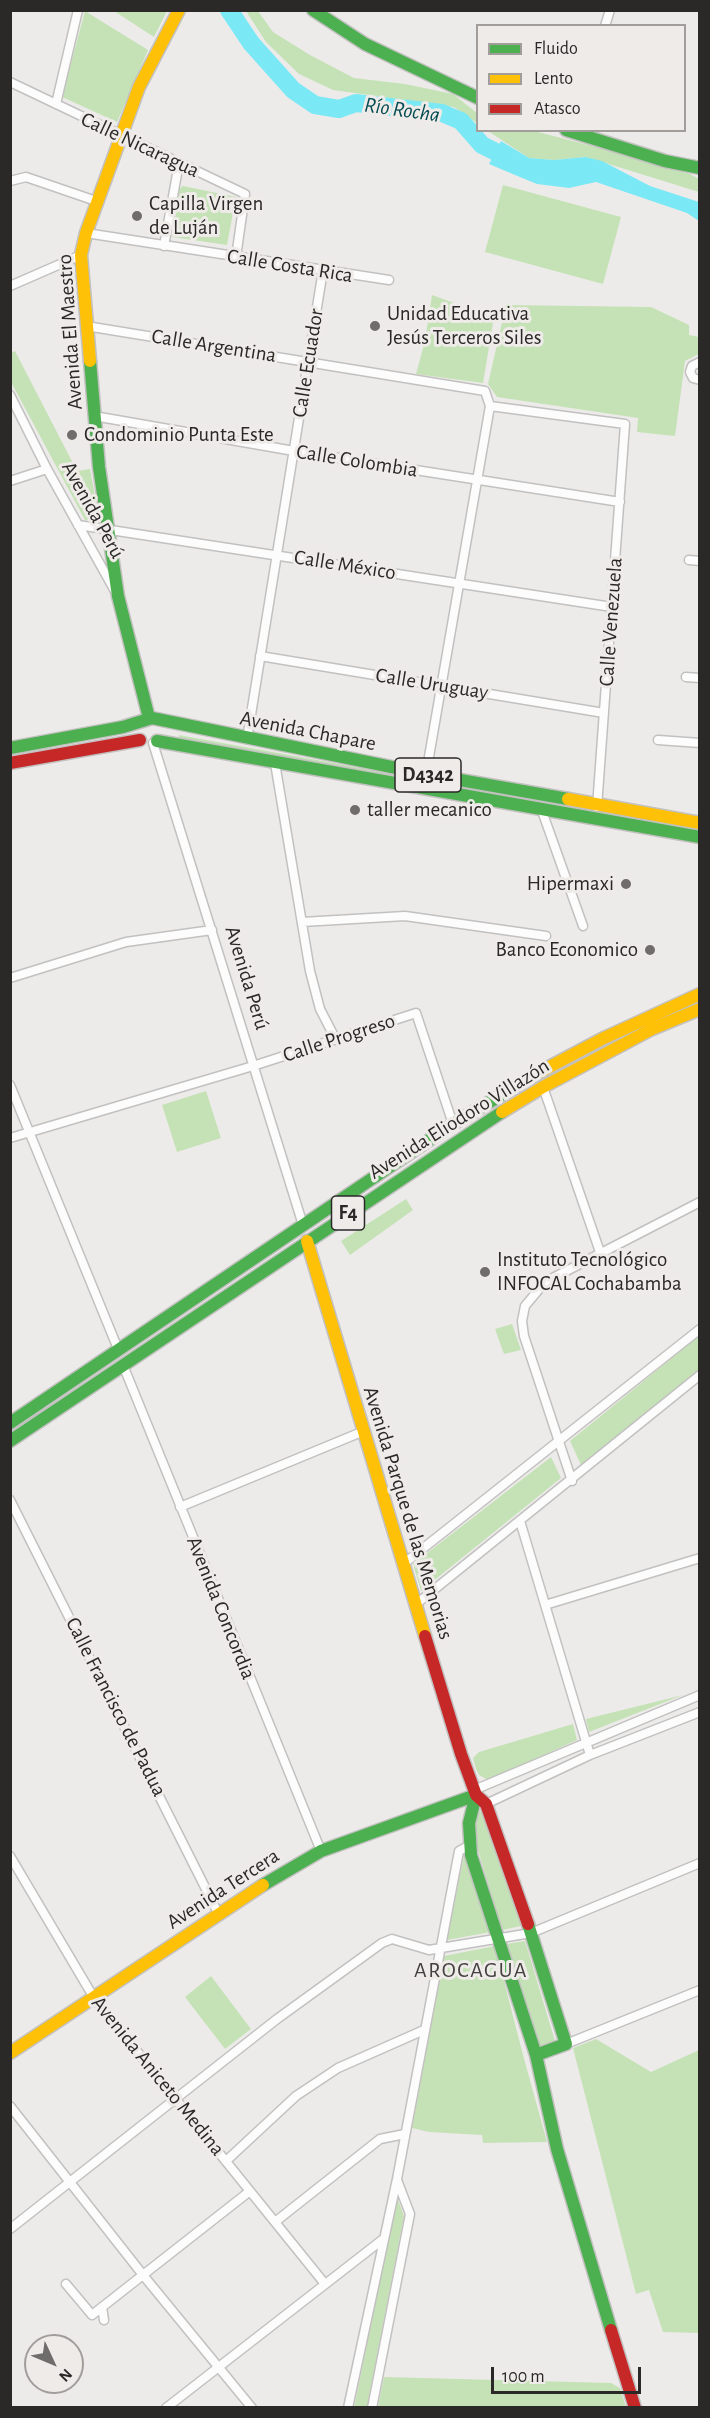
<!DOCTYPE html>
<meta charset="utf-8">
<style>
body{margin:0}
#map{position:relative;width:710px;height:2418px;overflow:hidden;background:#edebe9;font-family:"Alegreya Sans",sans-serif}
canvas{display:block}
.frame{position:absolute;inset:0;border:12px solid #2a2928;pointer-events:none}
.legend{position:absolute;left:476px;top:24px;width:210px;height:108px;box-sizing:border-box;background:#eeebe8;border:2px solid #a09d9b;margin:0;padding:8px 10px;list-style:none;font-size:18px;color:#2a2928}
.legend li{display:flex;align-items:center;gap:12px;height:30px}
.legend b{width:30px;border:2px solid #a09d9b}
.north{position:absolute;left:24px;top:2334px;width:60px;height:60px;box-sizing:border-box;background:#eeebe8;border:2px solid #a09d9b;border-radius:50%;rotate:134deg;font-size:16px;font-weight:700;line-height:24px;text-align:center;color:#2a2928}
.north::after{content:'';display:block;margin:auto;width:21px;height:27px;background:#6e6d6c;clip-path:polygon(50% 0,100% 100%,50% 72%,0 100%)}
.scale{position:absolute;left:491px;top:2367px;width:150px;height:27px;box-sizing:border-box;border:3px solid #2a2928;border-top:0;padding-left:8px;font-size:18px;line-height:21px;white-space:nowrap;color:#2a2928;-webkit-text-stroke:4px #eeebe8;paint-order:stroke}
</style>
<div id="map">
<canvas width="710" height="2418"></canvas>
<div class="frame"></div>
<ul class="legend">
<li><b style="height:8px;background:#4caf50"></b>Fluido</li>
<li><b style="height:8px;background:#ffc107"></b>Lento</li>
<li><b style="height:8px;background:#c62828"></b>Atasco</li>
</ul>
<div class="north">N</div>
<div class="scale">100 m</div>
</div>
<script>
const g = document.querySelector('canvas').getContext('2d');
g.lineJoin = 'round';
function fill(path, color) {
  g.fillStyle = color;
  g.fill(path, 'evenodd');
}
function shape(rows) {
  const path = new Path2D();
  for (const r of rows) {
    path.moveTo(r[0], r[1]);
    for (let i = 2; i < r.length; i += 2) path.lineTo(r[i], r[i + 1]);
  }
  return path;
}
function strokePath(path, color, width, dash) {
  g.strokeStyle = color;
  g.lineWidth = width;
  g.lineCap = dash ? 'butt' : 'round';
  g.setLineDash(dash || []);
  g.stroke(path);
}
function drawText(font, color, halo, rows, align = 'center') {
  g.font = font + ' "Alegreya Sans",sans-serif';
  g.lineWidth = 6;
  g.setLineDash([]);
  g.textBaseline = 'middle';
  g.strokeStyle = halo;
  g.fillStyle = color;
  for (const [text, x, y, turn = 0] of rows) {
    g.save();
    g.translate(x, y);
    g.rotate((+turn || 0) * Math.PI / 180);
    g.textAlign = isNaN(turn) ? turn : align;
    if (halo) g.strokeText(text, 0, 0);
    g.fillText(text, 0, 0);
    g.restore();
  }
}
const green = shape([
 [85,11,148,50,117,122,62,97],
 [114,11,167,11,154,37],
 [246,11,258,11,273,32,310,55,354,78,405,84,453,94,477,113,477,123,454,107,333,90,299,74,266,42],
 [488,131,534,131,596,147,690,174,699,179,699,192,586,157,554,160,529,158],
 [503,185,621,217,603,284,485,252],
 [183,186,236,197,227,245,172,237,179,189],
 [432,295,457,304,493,323,483,383,416,374,425,341],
 [506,305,651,307,689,325,689,335,699,337,699,354,685,361,675,436,637,432,638,418,497,397,488,384],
 [15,351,77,471,90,469,100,522,85,520,11,382,11,353],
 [179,735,588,809,587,813,179,738],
 [206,1091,221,1138,177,1152,162,1105],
 [406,1199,413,1210,350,1255,341,1241],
 [512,1324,521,1350,504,1354,495,1329],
 [699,1336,699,1370,582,1467,570,1441],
 [551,1457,561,1478,421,1591,413,1564],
 [683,1695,589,1732,586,1719],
 [573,1724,577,1740,488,1780,479,1775,476,1769,473,1758,479,1752],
 [483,1811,492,1834,521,1926,502,1930,470,1823,472,1814],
 [466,1845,491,1932,447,1940],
 [525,1941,555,2041,537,2048,506,1944],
 [495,1946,523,2055,547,2142,483,2143,482,2135,429,2132,412,2128,444,1956],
 [211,1976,251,2029,225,2049,185,1997],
 [596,2039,651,2072,699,2050,699,2333,663,2332,649,2290,636,2294,573,2048],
 [397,2197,404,2216,367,2407,354,2408],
 [384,2377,611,2383,620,2388,626,2407,378,2407]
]);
const water = shape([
 [501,141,529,158,554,160,586,157,602,161,650,186,699,202,699,221,687,213,596,182,569,188,537,184,515,175,489,164]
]);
const river = shape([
 [229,10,251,43,293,90,315,105,339,109,356,103,442,113,461,121,482,145,516,162]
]);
const street = shape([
 [605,26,610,10],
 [10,82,245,194,236,257],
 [56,104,78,10],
 [10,181,26,177,99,202],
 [86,233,389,280],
 [164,246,179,163],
 [10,286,81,255],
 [86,326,485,391,490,406,426,774],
 [700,362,692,366,690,372,693,378,700,380],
 [10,395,47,469,115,591],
 [490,406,625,424,597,807],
 [94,416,294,451,620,502],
 [10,481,47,469],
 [78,525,612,607],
 [689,560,700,561],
 [260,656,604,713],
 [686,677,700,678],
 [247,739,323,270],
 [658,740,700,743],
 [153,743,303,1225],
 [275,763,310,971,320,1009,336,1040],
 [542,811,583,926],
 [302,922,405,916,546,936],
 [10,978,126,942,212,930],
 [10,1085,118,1349],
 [543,1087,601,1255],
 [10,1138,253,1066,416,1013,453,1124],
 [123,1365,321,1851],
 [572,1481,524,1336,522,1321,525,1306,545,1282,700,1202],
 [10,1500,219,1915],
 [180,1507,364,1431],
 [520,1521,590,1755],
 [402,1565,700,1329],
 [415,1605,700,1375],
 [545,1605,700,1558],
 [474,1790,700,1695],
 [486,1804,590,1755,700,1712],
 [10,1856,94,1998,325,2284],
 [566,2044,700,1990],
 [10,2106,143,2275,252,2408],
 [226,2161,296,2096,338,2068,424,2030],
 [275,2222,380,2139,405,2134],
 [10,2229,277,2019,382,1943,392,1939,429,1950,531,1933,700,1863],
 [66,2284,92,2315,250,2191],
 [102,2307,104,2320],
 [166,2408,382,2240],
 [348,2408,397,2179,459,1851,470,1845],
 [372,2408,410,2214,397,2180]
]);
const fast = shape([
 [313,10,365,44,478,98],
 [566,130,665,161,700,168],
 [90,361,99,467,118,596,149,718],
 [157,741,700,837],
 [10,748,123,727,152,718,426,774,568,799],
 [10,1423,453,1124,536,1074],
 [10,1441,502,1112],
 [476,1795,469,1823,471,1855,536,2055,557,2149,611,2330],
 [263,1885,321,1851,476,1795],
 [528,1924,566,2044,536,2055]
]);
const slow = shape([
 [90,361,81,255,86,233,139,87,179,10],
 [568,799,700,823],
 [536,1074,604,1038,700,994],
 [502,1112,543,1087,652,1029,700,1009],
 [307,1241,425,1636],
 [10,2053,263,1885]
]);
const jam = shape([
 [10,763,140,740],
 [425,1636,461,1754,476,1795,486,1804,528,1924],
 [611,2330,635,2408]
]);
const markers = [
 [137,216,6,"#6e6d6c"],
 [375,326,6,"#6e6d6c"],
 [72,435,6,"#6e6d6c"],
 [355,810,6,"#6e6d6c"],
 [626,884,6,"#6e6d6c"],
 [650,950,6,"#6e6d6c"],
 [485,1272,6,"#6e6d6c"]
];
const shields = [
 [428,775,66],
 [348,1213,33]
];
const shieldNames = [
 ["D4342",428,775],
 ["F4",348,1213]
];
const streetNames = [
 ["Calle Nicaragua",140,145,25],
 ["Calle Costa Rica",290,266,9],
 ["Avenida El Maestro",70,332,-94],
 ["Calle Argentina",214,346,9],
 ["Calle Ecuador",308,363,-81],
 ["Calle Colombia",357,461,9],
 ["Avenida Perú",93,510,61],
 ["Calle México",345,565,9],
 ["Calle Venezuela",611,622,-86],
 ["Calle Uruguay",432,684,9],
 ["Avenida Chapare",308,731,11],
 ["Avenida Perú",247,978,73],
 ["Calle Progreso",339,1038,-18],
 ["Avenida Eliodoro Villazón",459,1119,-32],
 ["Avenida Parque de las Memorias",408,1513,73],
 ["Avenida Concordia",221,1608,68],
 ["Calle Francisco de Padua",116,1707,63],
 ["Avenida Tercera",223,1889,-33],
 ["Avenida Aniceto Medina",158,2076,51]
];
const poiNames = [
 ["Capilla Virgen",149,204],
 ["de Luján",149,228],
 ["Unidad Educativa",387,314],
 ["Jesús Terceros Siles",387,338],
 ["Condominio Punta Este",84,435],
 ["taller mecanico",367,810],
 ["Hipermaxi",614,884,"right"],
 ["Banco Economico",638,950,"right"],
 ["Instituto Tecnológico",497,1260],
 ["INFOCAL Cochabamba",497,1284]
];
const waterNames = [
 ["Río Rocha",402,110,8]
];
const neighbourhoodNames = [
 ["AROCAGUA",471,1970]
];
fill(green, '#c5e2b6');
fill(water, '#7be8f5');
strokePath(river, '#7be8f5', 18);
strokePath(street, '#c2c1c0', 11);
strokePath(fast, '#c2c1c0', 15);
strokePath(slow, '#c2c1c0', 15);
strokePath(jam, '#c2c1c0', 15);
strokePath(street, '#fcfcfc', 8);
strokePath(fast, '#4caf50', 12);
strokePath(slow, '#ffc107', 12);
strokePath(jam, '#c62828', 12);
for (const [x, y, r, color] of markers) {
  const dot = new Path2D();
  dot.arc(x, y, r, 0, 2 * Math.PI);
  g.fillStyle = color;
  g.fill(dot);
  strokePath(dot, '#eeebe8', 2);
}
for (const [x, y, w] of shields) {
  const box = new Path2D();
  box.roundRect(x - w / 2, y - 17, w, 34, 4.5);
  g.fillStyle = '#eeebe8';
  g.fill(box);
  strokePath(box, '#2a2928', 1.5);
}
drawText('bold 20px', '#2a2928', null, shieldNames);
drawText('21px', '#2a2928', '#eeebe8', streetNames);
drawText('21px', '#2a2928', '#eeebe8', poiNames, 'left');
drawText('italic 22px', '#044c54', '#eeebe8', waterNames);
g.letterSpacing = '1.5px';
drawText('22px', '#444240', '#eeebe8', neighbourhoodNames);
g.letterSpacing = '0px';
</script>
